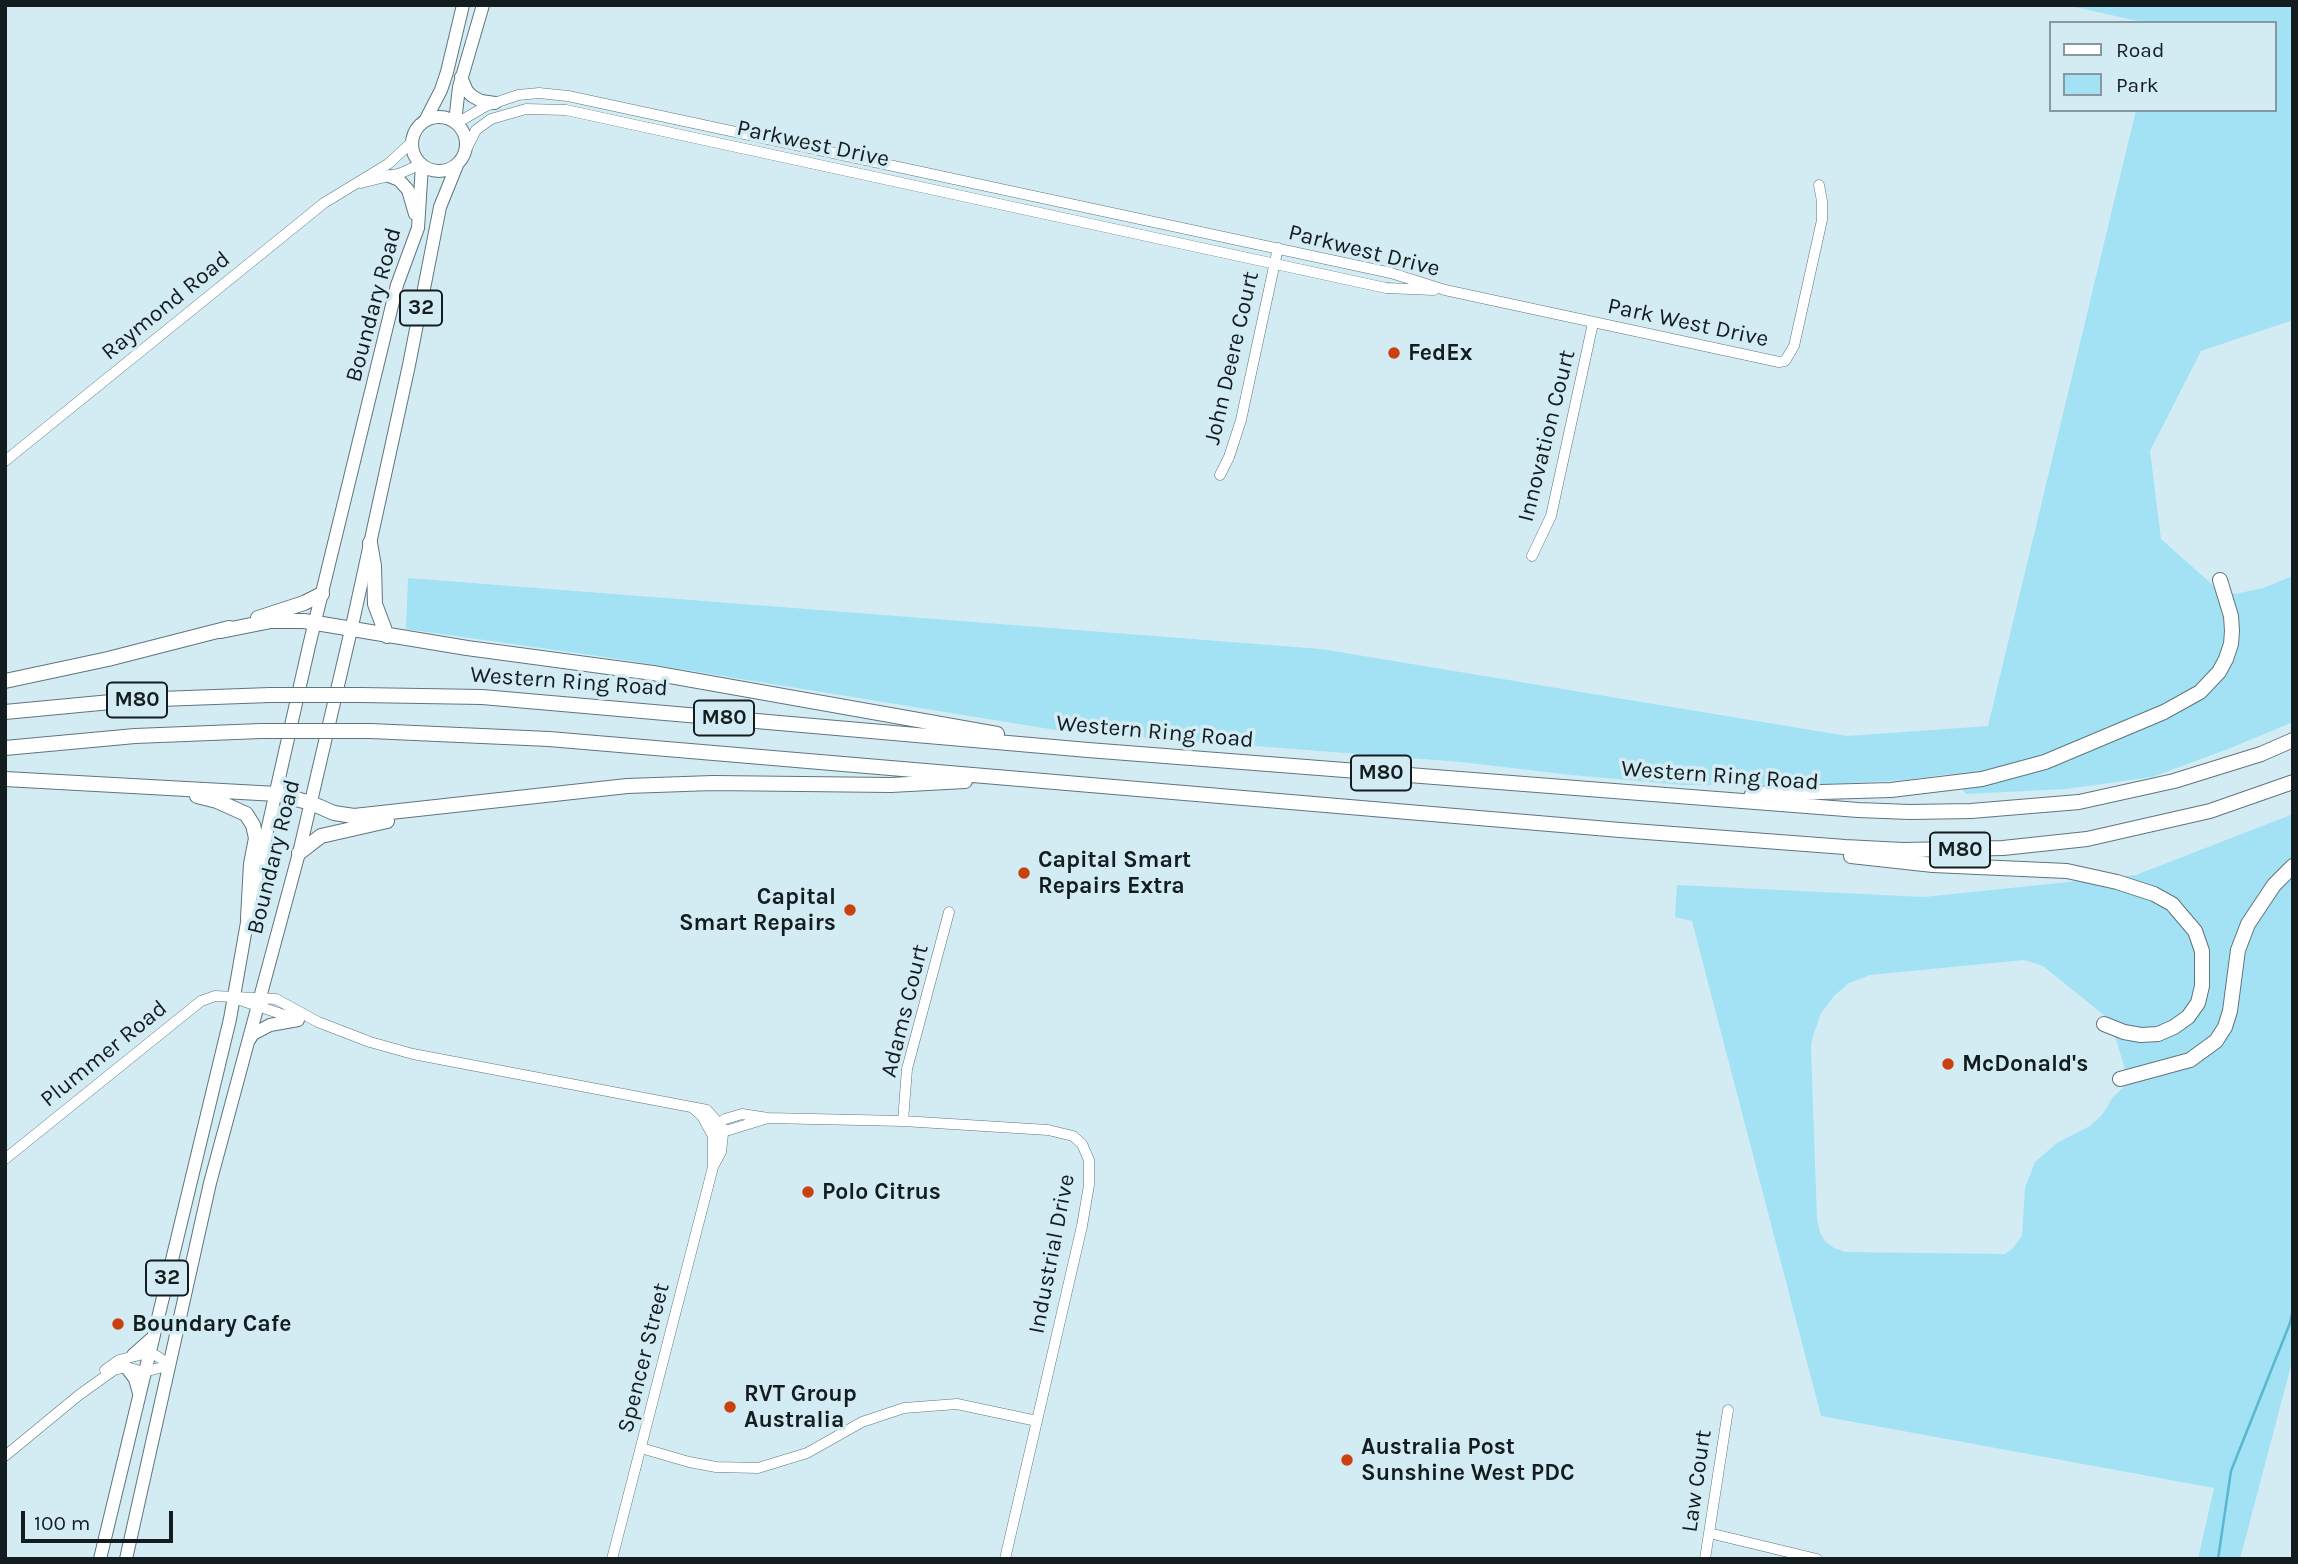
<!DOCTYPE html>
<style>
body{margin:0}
#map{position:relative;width:2298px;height:1564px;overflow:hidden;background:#d3ecf4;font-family:Karla,sans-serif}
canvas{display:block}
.frame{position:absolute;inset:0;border:7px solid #131c1f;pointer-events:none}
.legend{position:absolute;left:2049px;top:21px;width:228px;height:91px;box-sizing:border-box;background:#d3ecf4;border:2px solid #86999f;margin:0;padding:9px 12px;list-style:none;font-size:21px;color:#131c1f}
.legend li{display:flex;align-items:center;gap:14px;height:35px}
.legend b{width:35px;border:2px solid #86999f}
.scale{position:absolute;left:21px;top:1511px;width:152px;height:32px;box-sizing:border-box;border:4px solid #131c1f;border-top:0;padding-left:9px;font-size:21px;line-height:24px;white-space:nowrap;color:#131c1f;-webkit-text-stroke:5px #d3ecf4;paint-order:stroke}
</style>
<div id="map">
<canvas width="2298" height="1564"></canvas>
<div class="frame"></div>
<ul class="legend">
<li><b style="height:9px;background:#fff"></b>Road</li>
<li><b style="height:19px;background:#a2e2f4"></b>Park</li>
</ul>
<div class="scale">100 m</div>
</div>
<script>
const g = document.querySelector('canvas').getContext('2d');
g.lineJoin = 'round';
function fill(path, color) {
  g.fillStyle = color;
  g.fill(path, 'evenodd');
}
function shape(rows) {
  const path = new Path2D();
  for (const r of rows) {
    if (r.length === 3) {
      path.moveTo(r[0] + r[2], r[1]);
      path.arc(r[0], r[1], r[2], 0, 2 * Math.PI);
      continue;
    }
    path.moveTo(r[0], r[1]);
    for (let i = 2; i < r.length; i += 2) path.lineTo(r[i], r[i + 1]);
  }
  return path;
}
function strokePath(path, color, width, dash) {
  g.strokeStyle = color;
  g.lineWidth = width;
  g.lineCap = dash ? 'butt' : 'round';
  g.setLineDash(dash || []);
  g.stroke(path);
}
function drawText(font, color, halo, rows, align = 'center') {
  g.font = font + ' Karla,sans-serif';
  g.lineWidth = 7;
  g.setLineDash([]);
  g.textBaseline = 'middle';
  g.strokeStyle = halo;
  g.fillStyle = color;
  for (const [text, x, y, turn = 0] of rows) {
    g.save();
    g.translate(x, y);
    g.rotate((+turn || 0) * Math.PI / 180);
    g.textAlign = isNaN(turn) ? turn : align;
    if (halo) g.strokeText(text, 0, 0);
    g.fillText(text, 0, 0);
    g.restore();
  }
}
const green = shape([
 [2066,5,2293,5,2293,320,2201,351,2150,451,2161,539,2214,586,2235,594,2263,588,2293,576,2293,722,2228,749,2152,777,2066,789,1966,794,1950,774,1905,780,1815,785,1683,785,1571,775,1461,762,1062,731,612,658,406,629,408,578,1321,649,1847,736,1988,726,2136,110,2275,110,2275,23,2147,23],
 [2293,814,2293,1358,2240,1559,2198,1559,2214,1488,1821,1416,1692,921,1675,917,1677,885,1924,897,2136,875],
 [2024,960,2043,966,2110,1020,2129,1082,2113,1097,2102,1115,2090,1126,2057,1143,2035,1162,2025,1188,2022,1236,2012,1249,2005,1254,1845,1252,1834,1248,1825,1241,1820,1232,1817,1220,1811,1047,1813,1036,1821,1013,1835,995,1849,983,1870,975]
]);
const stream = shape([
 [2218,1559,2231,1471,2290,1323,2293,1310]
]);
const minor = shape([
 [457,123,486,106,518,95,539,93,568,96,1391,273,1445,290,1779,362,1785,361,1794,346,1822,220,1822,201,1819,185],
 [467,148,476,130,491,119,526,109,566,110,1386,288,1434,290],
 [361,183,401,173,421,164],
 [5,461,324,203,388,164,412,142],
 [1220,475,1229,457,1241,420,1278,248],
 [1532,556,1551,516,1593,323],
 [237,999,296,1019],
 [903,1121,907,1069,949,912],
 [711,1130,725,1119,742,1114,768,1118,903,1121,1048,1130,1073,1136,1082,1144,1089,1160,1089,1185,1082,1226,1005,1559],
 [718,1130,729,1130,768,1118],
 [5,1159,201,1001,215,996,276,999,318,1022,370,1042,413,1054,707,1110,720,1125,723,1134,721,1152,713,1167],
 [105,1370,119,1360,148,1353,157,1356,170,1365],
 [641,1448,689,1462,716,1467,758,1468,807,1453,862,1422,904,1408,957,1404,1037,1421],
 [5,1456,79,1395,114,1370,126,1367,144,1372,170,1365],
 [1709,1533,1817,1559],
 [612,1559,713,1167,713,1136,702,1116,693,1108],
 [1705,1559,1728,1410]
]);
const major = shape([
 [461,77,467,91,472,96,481,101,495,103],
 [439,144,27],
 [425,121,441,90,447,72,463,5],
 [455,122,459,87,483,5],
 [389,176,399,180,408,190,415,214],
 [253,893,309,646,397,285,418,228,422,165],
 [249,1040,253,1034,270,1025,298,1020],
 [133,1355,151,1339],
 [126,1367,135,1379,139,1393],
 [100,1559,230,1019,249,911],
 [126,1559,210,1183,299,853,354,617,409,365,440,207,457,165]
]);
const highway = shape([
 [370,543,374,566,375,604,387,636],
 [258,618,304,603,322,594],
 [221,631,271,621,304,621,467,648,653,673,997,734],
 [5,681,108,659,229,628],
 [360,695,482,697,1088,750,1858,810,1910,812,1971,811,2079,802,2174,781,2261,754,2293,740],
 [5,712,132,700,270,695],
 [370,731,549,739,1620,830,1845,847,1903,850,2003,848,2087,839,2210,811,2293,782],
 [5,748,135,736,261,731],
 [5,779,277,794,311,803,334,813,354,816,627,786,713,783,891,785,965,781],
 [1752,794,1891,790,1982,779,2045,762,2164,712,2200,692,2219,672,2226,659,2231,644,2232,631,2231,616,2220,580],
 [197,796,217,801,246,814,253,825,256,838,251,864,248,918],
 [299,853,321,836,387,821],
 [1851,856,1933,865,2067,871,2117,882,2154,894,2172,904,2195,931,2202,951,2202,986,2198,1003,2188,1017,2174,1027,2158,1034,2141,1035,2124,1032,2104,1024],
 [2120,1079,2190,1060,2216,1041,2225,1027,2230,1011,2238,950,2248,924,2274,885,2293,866]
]);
const highwayBridge = shape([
 [270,695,360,695],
 [261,731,370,731]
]);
const markers = [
 [1394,353,7,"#c9410f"],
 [1024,873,7,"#c9410f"],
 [850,910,7,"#c9410f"],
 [1948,1064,7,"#c9410f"],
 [808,1192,7,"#c9410f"],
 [118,1324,7,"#c9410f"],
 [730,1407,7,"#c9410f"],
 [1347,1460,7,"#c9410f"]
];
const shields = [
 [421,308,42],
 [137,700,60],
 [724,718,60],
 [1381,773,60],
 [1960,850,60],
 [167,1278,42]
];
const shieldNames = [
 ["32",421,308],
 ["M80",137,700],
 ["M80",724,718],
 ["M80",1381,773],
 ["M80",1960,850],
 ["32",167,1278]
];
const streetNames = [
 ["Parkwest Drive",813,144,12],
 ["Parkwest Drive",1364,251,14],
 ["Boundary Road",374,305,-75],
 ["Raymond Road",166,306,-39],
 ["Park West Drive",1688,323,12],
 ["John Deere Court",1232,358,-77],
 ["Innovation Court",1547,436,-76],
 ["Western Ring Road",569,682,4],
 ["Western Ring Road",1155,732,5],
 ["Western Ring Road",1720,776,4],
 ["Boundary Road",274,857,-76],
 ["Adams Court",905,1011,-76],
 ["Plummer Road",104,1054,-39],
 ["Industrial Drive",1052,1254,-79],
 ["Spencer Street",644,1358,-76],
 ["Law Court",1697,1481,-82]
];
const poiNames = [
 ["FedEx",1408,353],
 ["Capital Smart",1038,860],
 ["Repairs Extra",1038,886],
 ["Capital",836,897,"right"],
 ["Smart Repairs",836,923,"right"],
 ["McDonald's",1962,1064],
 ["Polo Citrus",822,1192],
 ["Boundary Cafe",132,1324],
 ["RVT Group",744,1394],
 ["Australia",744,1420],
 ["Australia Post",1361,1447],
 ["Sunshine West PDC",1361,1473]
];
fill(green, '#a2e2f4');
strokePath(stream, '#59b8d1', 2.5);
strokePath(minor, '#5f757c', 11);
strokePath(major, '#5f757c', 14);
strokePath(highway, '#5f757c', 16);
strokePath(minor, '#fff', 10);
strokePath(major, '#fff', 12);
strokePath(highway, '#fff', 14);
strokePath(highwayBridge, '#5f757c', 16, []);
strokePath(highwayBridge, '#fff', 14);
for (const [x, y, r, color] of markers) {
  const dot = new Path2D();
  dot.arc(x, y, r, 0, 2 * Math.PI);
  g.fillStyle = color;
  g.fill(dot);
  strokePath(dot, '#d3ecf4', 2.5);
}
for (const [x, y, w] of shields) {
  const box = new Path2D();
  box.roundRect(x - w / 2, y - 17.5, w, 35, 5);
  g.fillStyle = '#d3ecf4';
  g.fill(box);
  strokePath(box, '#131c1f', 2);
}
drawText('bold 21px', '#131c1f', null, shieldNames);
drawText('23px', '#131c1f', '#d3ecf4', streetNames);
drawText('bold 23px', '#131c1f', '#d3ecf4', poiNames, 'left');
</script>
